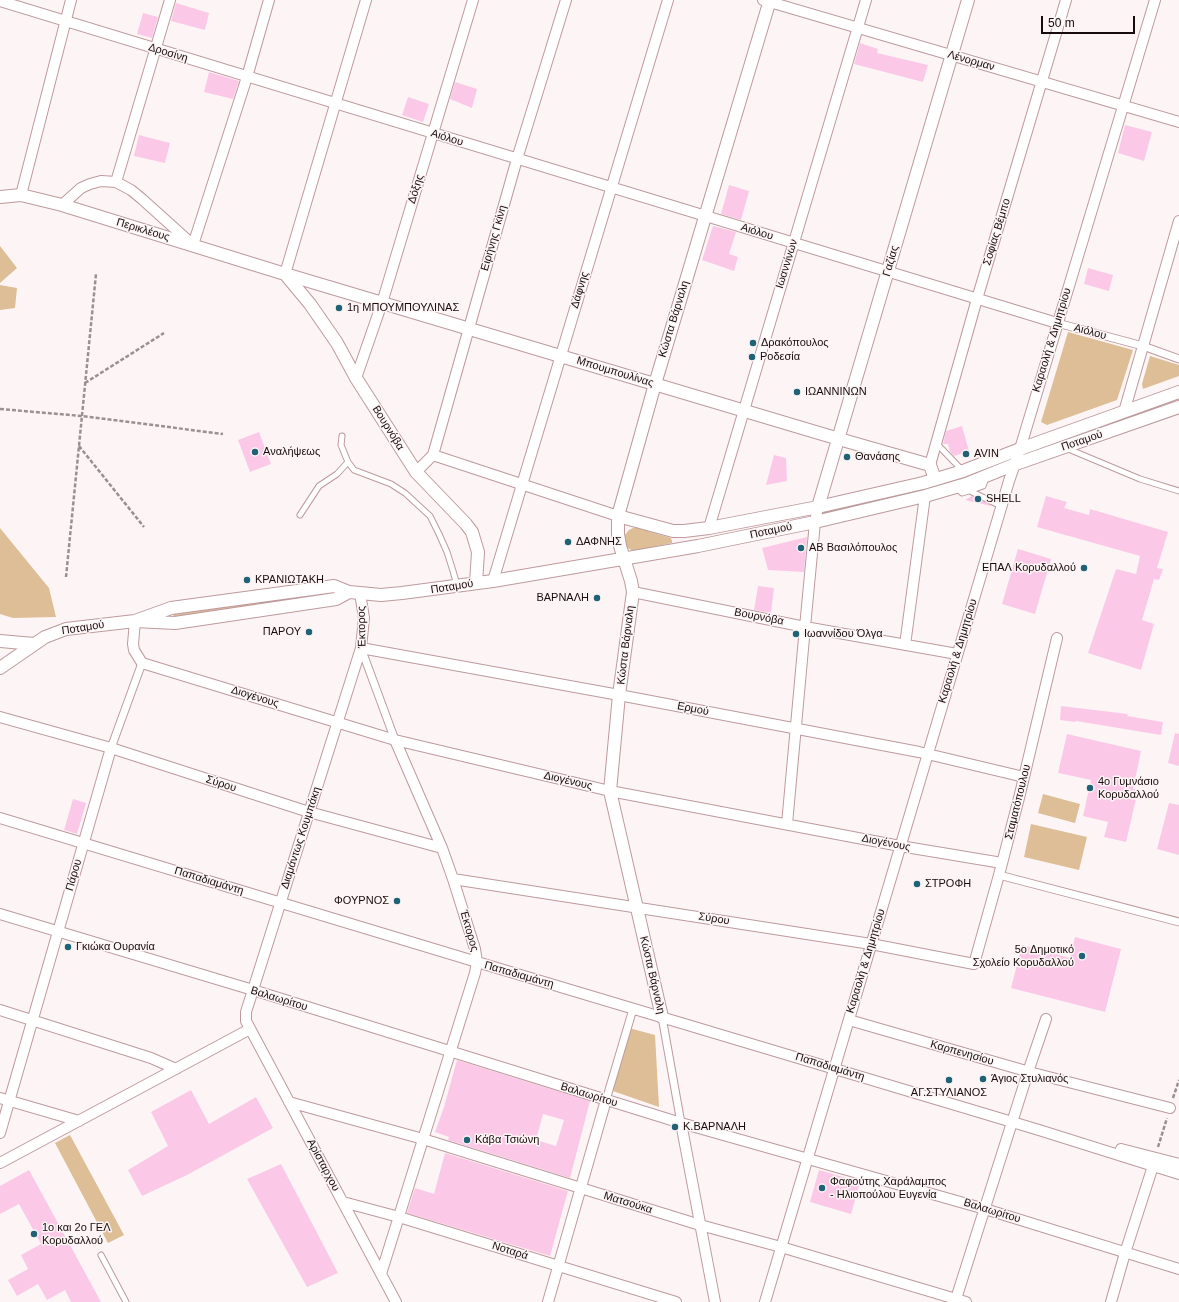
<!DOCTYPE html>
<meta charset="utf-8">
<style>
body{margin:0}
#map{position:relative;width:1179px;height:1302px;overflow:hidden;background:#fdf5f5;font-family:Arial,sans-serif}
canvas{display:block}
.scale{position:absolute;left:1041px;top:16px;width:94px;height:18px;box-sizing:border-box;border:2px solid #170b0c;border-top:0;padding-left:5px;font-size:12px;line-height:14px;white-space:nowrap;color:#170b0c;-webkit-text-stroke:3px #fdf5f5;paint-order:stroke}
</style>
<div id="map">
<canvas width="1179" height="1302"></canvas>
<div class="scale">50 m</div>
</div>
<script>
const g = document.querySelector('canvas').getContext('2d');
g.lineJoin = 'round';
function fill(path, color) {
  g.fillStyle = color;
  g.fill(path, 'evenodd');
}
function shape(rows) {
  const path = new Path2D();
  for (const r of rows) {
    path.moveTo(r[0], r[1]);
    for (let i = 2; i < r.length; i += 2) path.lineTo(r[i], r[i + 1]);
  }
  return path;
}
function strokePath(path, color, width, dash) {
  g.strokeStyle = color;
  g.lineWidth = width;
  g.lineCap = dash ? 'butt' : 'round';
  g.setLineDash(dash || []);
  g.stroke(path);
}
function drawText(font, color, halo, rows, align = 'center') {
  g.font = font + ' Arial,sans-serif';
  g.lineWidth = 3;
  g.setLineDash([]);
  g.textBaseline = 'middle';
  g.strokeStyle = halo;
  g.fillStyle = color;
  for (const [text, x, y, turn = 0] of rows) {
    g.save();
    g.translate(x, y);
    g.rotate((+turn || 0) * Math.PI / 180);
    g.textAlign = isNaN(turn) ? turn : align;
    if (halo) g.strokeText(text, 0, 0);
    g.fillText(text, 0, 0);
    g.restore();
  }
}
const green = shape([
 [0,246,17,268,0,283],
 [0,285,17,288,15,308,0,310],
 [1068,332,1133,350,1117,400,1047,425,1041,422],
 [1150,356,1179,365,1179,376,1143,389,1142,384],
 [0,528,49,588,56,617,13,618,0,614],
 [633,528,637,528,671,538,672,541,672,543,633,551,626,547,624,536,629,530],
 [333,588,334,595,174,620,173,611],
 [1043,794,1080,804,1075,823,1038,813],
 [1031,824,1087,837,1079,870,1024,857],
 [629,1028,655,1035,659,1107,610,1090],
 [70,1135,124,1235,108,1243,55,1143]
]);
const building = shape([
 [176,3,209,13,205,30,171,21],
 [143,13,158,17,152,38,137,34],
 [860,43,878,49,877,53,928,65,923,82,854,64],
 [209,72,239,81,233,99,204,92],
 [455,82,477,89,472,108,450,99],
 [408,97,429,104,423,122,402,115],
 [1125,125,1152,132,1144,161,1118,153],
 [139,135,170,143,165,163,134,156],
 [729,185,749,191,741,220,721,214],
 [713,226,736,232,729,254,738,257,734,271,702,260],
 [1088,268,1113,275,1109,291,1084,284],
 [962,426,969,451,954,456,950,452,948,444,943,444,946,431],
 [259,432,271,464,250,472,238,440],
 [774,455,786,458,787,481,766,485],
 [972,496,991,505,991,506,965,500],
 [1046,496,1067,502,1064,508,1089,515,1090,509,1168,532,1157,568,1163,569,1159,580,1154,579,1142,620,1154,624,1141,670,1088,653,1116,569,1136,574,1140,556,1037,527],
 [807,537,804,572,768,570,762,548],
 [1018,549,1051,559,1035,614,1002,604],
 [758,586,774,588,771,613,754,610],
 [1061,706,1128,714,1127,716,1163,722,1161,735,1076,721,1075,722,1060,720],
 [1175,733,1179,734,1179,766,1168,763],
 [1067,734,1141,751,1133,789,1138,790,1126,842,1104,837,1108,822,1083,816,1091,780,1058,773],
 [73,799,86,803,77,834,64,830],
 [1169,803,1179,805,1179,855,1157,849],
 [1075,937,1121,949,1105,1012,1011,988,1022,945,1070,958],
 [457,1060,590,1101,570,1178,448,1140,449,1137,435,1132,444,1107],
 [543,1114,564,1120,556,1146,536,1140],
 [191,1090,209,1124,256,1097,273,1128,187,1175,142,1196,128,1170,168,1146,151,1112],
 [445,1153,568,1191,550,1256,407,1213,415,1188,434,1194],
 [281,1164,338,1273,307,1287,247,1179],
 [29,1170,101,1302,71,1302,65,1290,47,1300,38,1284,17,1296,8,1280,28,1269,21,1255,41,1244,19,1204,0,1214,0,1186],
 [819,1170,860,1182,851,1214,810,1202]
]);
const path = shape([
 [85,383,164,333],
 [0,409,82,416,223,434],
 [79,446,144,527],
 [66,577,96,274],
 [1173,1098,1179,1080],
 [1158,1147,1167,1118]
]);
const service = shape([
 [342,436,341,445,348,462,354,470,391,484,405,493,430,516,439,534,447,552,453,571,457,585],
 [936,443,962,470],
 [1066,448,1140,479,1179,491],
 [957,488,962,493,972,490,983,486,986,478],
 [970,491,1001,506],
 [300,515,319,486,337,474,348,462],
 [101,1255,126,1302]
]);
const pedestrian = shape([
 [1057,323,1143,346,1179,359],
 [361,648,395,740],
 [111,748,142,663],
 [999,875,1179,922],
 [662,1017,681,1123],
 [606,1100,633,1009]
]);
const minor = shape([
 [763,0,1179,122],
 [0,1,1057,323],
 [116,182,170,0],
 [21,195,71,0],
 [62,205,81,188,90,184,101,181,116,182,131,190,142,199,193,245,247,77,269,0],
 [285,274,366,0],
 [356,378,382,303,473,0],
 [1124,412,1179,221],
 [433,455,618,516],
 [930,465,977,299,1066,0],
 [416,472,433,455,517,159,566,0],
 [709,528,866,0],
 [493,581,668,0],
 [633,592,805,627,957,654],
 [360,593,364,618,361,648,246,1012,246,1021,396,1302],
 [135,621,133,644,134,650,142,663,395,740,610,791,900,846,1002,863],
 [905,645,925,496],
 [361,648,619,695,919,752,1024,777],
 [0,717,111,748,309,812,442,848],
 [0,818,477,962,1039,1130,1179,1174],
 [787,824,805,627,815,522,818,507],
 [453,879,871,944,974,964,999,875,1020,794,1057,638],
 [0,914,253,990,681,1123,985,1209,1179,1269],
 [0,1010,151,1058,176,1069],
 [849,1020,1033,1073,1170,1108],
 [0,1098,79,1121],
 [289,1102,423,1139,700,1225,781,1247,966,1302],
 [681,1123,715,1302],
 [0,1133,111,748],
 [1121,1149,1179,1164],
 [0,1163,250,1029],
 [343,1202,399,1217,676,1302],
 [381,1274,475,973,477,962,475,949,453,879,442,848,395,740],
 [548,1302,606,1100],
 [765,1302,1009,481,1020,449,1155,0],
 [955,1302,1028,1072,1046,1019],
 [1111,1302,1125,1253,1153,1166]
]);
const tertiary = shape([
 [0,197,21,195,62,205,285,274,839,439,930,465,935,479],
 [285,274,310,304,337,343,356,378,416,472,466,524,472,532,478,552,476,583],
 [818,507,968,0],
 [618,516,673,531,684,531,709,528,818,507,923,483,963,471,1020,449,1179,392],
 [135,621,171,608,334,586,349,592,360,593,381,595,402,593,493,581,698,546,815,522,925,496,966,484,1013,465,1179,407],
 [0,641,34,644],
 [0,668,45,637,66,629,135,621,175,623,336,599,349,592],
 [662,1017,610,791,619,695,633,592,631,581,620,546,618,534,618,516,655,384,770,0]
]);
const markers = [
 [339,308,4,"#1f6275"],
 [753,343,4,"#1f6275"],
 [752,357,4,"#1f6275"],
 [797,392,4,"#1f6275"],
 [255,452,4,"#1f6275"],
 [966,454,4,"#1f6275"],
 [847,457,4,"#1f6275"],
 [978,499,4,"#1f6275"],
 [568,542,4,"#1f6275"],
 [801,548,4,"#1f6275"],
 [1084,568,4,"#1f6275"],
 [247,580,4,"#1f6275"],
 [597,598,4,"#1f6275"],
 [309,632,4,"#1f6275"],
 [796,634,4,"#1f6275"],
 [1090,788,4,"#1f6275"],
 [917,884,4,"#1f6275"],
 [397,901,4,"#1f6275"],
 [68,947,4,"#1f6275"],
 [1082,956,4,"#1f6275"],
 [983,1079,4,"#1f6275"],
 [949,1080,4,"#1f6275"],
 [675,1127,4,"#1f6275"],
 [467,1140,4,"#1f6275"],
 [822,1188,4,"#1f6275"],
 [34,1234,4,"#1f6275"]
];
const streetNames = [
 ["Δροσίνη",168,53,17],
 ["Λένορμαν",971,61,16],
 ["Αιόλου",447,138,17],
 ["Δόξης",416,189,-73],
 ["Περικλέους",143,230,17],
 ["Αιόλου",757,232,17],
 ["Σοφίας Βέμπο",997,232,-73],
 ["Ειρήνης Γκίνη",494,238,-74],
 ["Γαζίας",891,261,-74],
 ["Ιωαννίνων",787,264,-73],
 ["Δάφνης",580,290,-73],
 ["Κώστα Βάρναλη",674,319,-73],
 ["Αιόλου",1090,332,15],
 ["Καραολή & Δημητρίου",1052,340,-73],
 ["Μπουμπουλίνας",615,372,17],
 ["Βουρνόβα",388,428,58],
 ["Ποταμού",1082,441,-19],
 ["Ποταμού",771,531,-12],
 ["Ποταμού",452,587,-9],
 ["Βουρνόβα",759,617,11],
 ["Έκτορος",362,627,-91],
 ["Ποταμού",83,628,-9],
 ["Κώστα Βάρναλη",626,645,-83],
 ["Καραολή & Δημητρίου",958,651,-73],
 ["Διογένους",255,697,17],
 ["Ερμού",693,709,11],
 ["Διογένους",568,781,13],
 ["Σύρου",221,784,18],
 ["Σταματόπουλου",1018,802,-76],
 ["Διαμάντως Κουμπάκη",301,838,-72],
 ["Διογένους",886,843,11],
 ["Πάρου",74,875,-74],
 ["Παπαδιαμάντη",209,881,17],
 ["Σύρου",714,919,9],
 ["Έκτορος",469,931,74],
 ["Καραολή & Δημητρίου",866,961,-73],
 ["Παπαδιαμάντη",519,975,16],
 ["Κώστα Βάρναλη",652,975,77],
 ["Βαλαωρίτου",279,999,17],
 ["Καρπενησίου",962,1053,16],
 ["Παπαδιαμάντη",830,1067,17],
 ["Βαλαωρίτου",589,1095,17],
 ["Αρίσταρχου",323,1165,62],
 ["Ματσούκα",628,1203,17],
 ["Βαλαωρίτου",992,1211,17],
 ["Νοταρά",510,1251,17]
];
const poiNames = [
 ["1η ΜΠΟΥΜΠΟΥΛΙΝΑΣ",347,308],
 ["Δρακόπουλος",761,343],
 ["Ροδεσία",760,357],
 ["ΙΩΑΝΝΙΝΩΝ",805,392],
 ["Αναλήψεως",263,452],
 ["AVIN",974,454],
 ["Θανάσης",855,457],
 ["SHELL",986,499],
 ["ΔΑΦΝΗΣ",576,542],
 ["ΑΒ Βασιλόπουλος",809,548],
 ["ΕΠΑΛ Κορυδαλλού",1076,568,"right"],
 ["ΚΡΑΝΙΩΤΑΚΗ",255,580],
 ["ΒΑΡΝΑΛΗ",589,598,"right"],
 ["ΠΑΡΟΥ",301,632,"right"],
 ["Ιωαννίδου Όλγα",804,634],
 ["4ο Γυμνάσιο",1098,782],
 ["Κορυδαλλού",1098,795],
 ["ΣΤΡΟΦΗ",925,884],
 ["ΦΟΥΡΝΟΣ",389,901,"right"],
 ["Γκιώκα Ουρανία",76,947],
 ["5ο Δημοτικό",1074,950,"right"],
 ["Σχολείο Κορυδαλλού",1074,963,"right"],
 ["Άγιος Στυλιανός",991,1079],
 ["ΑΓ.ΣΤΥΛΙΑΝΟΣ",949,1093,"center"],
 ["Κ.ΒΑΡΝΑΛΗ",683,1127],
 ["Κάβα Τσιώνη",475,1140],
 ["Φαφούτης Χαράλαμπος",830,1182],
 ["- Ηλιοπούλου Ευγενία",830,1195],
 ["1o και 2ο ΓΕΛ",42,1228],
 ["Κορυδαλλού",42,1241]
];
fill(green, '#debe96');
fill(building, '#fbc9e7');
strokePath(service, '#be9a9d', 7);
strokePath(pedestrian, '#be9a9d', 9);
strokePath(minor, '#be9a9d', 12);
strokePath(tertiary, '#be9a9d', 14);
strokePath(path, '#9a9090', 2.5, [4, 2]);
strokePath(service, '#fff', 5);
strokePath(pedestrian, '#fff', 7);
strokePath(minor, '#fff', 10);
strokePath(tertiary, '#fff', 12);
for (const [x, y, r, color] of markers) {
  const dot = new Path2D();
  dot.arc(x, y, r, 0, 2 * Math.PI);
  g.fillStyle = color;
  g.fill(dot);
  strokePath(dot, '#fdf5f5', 1.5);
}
drawText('11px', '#170b0c', '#fdf5f5', streetNames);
drawText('11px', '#170b0c', '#fdf5f5', poiNames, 'left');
</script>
